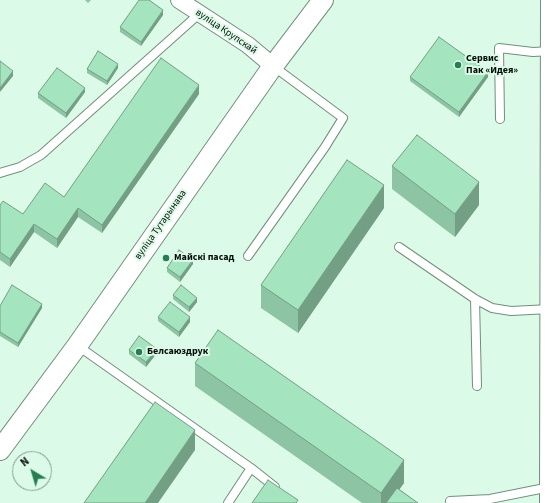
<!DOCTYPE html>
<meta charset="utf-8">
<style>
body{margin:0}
#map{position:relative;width:559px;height:503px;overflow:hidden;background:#dbfae7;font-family:"Source Sans 3",sans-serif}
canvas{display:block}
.north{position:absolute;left:12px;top:451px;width:40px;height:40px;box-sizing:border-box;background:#dbfae7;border:1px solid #859c8e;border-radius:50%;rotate:322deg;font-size:11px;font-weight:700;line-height:16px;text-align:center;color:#040e08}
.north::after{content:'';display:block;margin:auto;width:14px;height:18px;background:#257e53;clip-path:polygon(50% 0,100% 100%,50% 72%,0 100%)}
</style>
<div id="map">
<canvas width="559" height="503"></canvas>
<div class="north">N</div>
</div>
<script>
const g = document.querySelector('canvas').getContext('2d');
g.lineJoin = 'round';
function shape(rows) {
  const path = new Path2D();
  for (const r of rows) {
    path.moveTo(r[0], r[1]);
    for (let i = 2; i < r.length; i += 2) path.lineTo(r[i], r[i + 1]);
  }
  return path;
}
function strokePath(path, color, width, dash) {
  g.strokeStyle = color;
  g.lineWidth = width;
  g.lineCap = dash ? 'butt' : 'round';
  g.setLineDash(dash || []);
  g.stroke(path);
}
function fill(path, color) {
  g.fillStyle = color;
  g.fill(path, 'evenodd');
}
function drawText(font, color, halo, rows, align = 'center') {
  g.font = font + ' "Source Sans 3",sans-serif';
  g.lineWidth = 4;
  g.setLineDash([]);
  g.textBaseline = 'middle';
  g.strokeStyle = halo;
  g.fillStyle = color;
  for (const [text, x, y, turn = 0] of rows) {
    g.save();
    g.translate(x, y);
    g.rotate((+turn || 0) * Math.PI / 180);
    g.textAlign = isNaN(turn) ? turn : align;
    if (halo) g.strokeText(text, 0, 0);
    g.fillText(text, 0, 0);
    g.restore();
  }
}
const service = shape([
 [500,119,499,48,533,52,552,51],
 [0,173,20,167,41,155,199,14],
 [399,247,475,299,492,308,511,311,550,309],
 [248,256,325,147,343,118,273,66],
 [475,299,477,386],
 [78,346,251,468,275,487],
 [450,501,490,499,550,487],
 [228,503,251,468]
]);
const minor = shape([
 [179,0,248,45,273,66]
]);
const tertiary = shape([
 [0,450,77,346,273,66,323,0]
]);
const secondary = shape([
 [551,503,552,0]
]);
const wall = shape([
 [85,0,91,0,88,3],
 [163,15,141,46,120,32,120,27],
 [118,68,107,85,87,73,87,69],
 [410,77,488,77,459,117,410,81],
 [85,92,66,118,38,98,38,93],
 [199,94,102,233,78,217,57,248,34,232,10,267,0,260,0,205,23,214,64,197],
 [392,166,479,205,455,237,392,189],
 [384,208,298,333,261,308,261,285],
 [193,264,180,282,167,272,167,268],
 [173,295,197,302,189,312,173,299],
 [0,306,42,308,18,347,0,336],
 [158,317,190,322,179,337,158,321],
 [129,350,157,353,146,367,129,354],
 [195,363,404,483,399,489,418,503,362,503,195,386]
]);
const shadedWall = shape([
 [163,10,163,15,141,46,141,42],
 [118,64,118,68,107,85,107,81],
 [13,71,13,76,0,92,0,88],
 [488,72,488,77,459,117,459,112],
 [199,85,199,94,102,233,102,225],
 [85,88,85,92,66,118,66,113],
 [479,182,479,205,455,237,455,214],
 [384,185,384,208,298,333,298,310],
 [78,208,78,217,57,248,57,239],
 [34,224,34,232,10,267,10,259],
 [193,260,193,264,180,282,180,277],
 [197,298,197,302,189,312,189,307],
 [42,304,42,308,18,347,18,343],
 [190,317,190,322,179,337,179,332],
 [157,349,157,353,146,367,146,362],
 [195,430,195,450,158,503,145,503],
 [404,460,404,483,390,503,381,503,381,493]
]);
const building = shape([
 [139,0,149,0,163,10,141,42,120,27,139,0],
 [439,37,488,72,459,112,410,77,439,37],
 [98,51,118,64,107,81,87,69,98,51],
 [161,58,199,85,102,225,78,208,57,239,34,224,10,259,0,252,0,205,3,201,23,214,45,183,64,197,161,58],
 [0,61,13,71,0,88,0,61],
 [57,68,85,88,66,113,38,93,57,68],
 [417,135,479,182,455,214,392,166,417,135],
 [347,160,384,185,298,310,261,285,347,160],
 [179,250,193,260,180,277,167,268,179,250],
 [12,285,42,304,18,343,0,332,0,306,12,285],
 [181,285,197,298,189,307,173,295,181,285],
 [170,302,190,317,179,332,158,317,170,302],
 [218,330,404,460,381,493,195,363,218,330],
 [139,336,157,349,146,362,129,350,139,336],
 [155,402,195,430,145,503,84,503,155,402],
 [268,480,298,500,296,503,252,503,268,480],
 [397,488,418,503,386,503,397,488]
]);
const markers = [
 [458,65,4,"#257e53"],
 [166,258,4,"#257e53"],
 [139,352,4,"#257e53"]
];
const streetNames = [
 ["вуліца Крупскай",226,32,34],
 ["вуліца Тутарынава",161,225,-55]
];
const poiNames = [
 ["Сервис",466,59],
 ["Пак «Идея»",466,71],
 ["Майскі пасад",174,258],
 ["Белсаюздрук",147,352]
];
strokePath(service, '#728f7d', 10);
strokePath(minor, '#728f7d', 18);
strokePath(tertiary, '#728f7d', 22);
strokePath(secondary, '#728f7d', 24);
strokePath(service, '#fff', 8);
strokePath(minor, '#fff', 16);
strokePath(tertiary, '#fff', 20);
strokePath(secondary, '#fff', 22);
fill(wall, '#8dc4a3');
fill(shadedWall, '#73a085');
fill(building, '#a4e4be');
strokePath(building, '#73a085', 1);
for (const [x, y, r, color] of markers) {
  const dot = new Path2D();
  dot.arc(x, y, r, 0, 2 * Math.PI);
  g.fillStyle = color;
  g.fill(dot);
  strokePath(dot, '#dbfae7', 1.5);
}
drawText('10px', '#040e08', '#dbfae7', streetNames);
drawText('bold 10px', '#040e08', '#dbfae7', poiNames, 'left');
</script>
